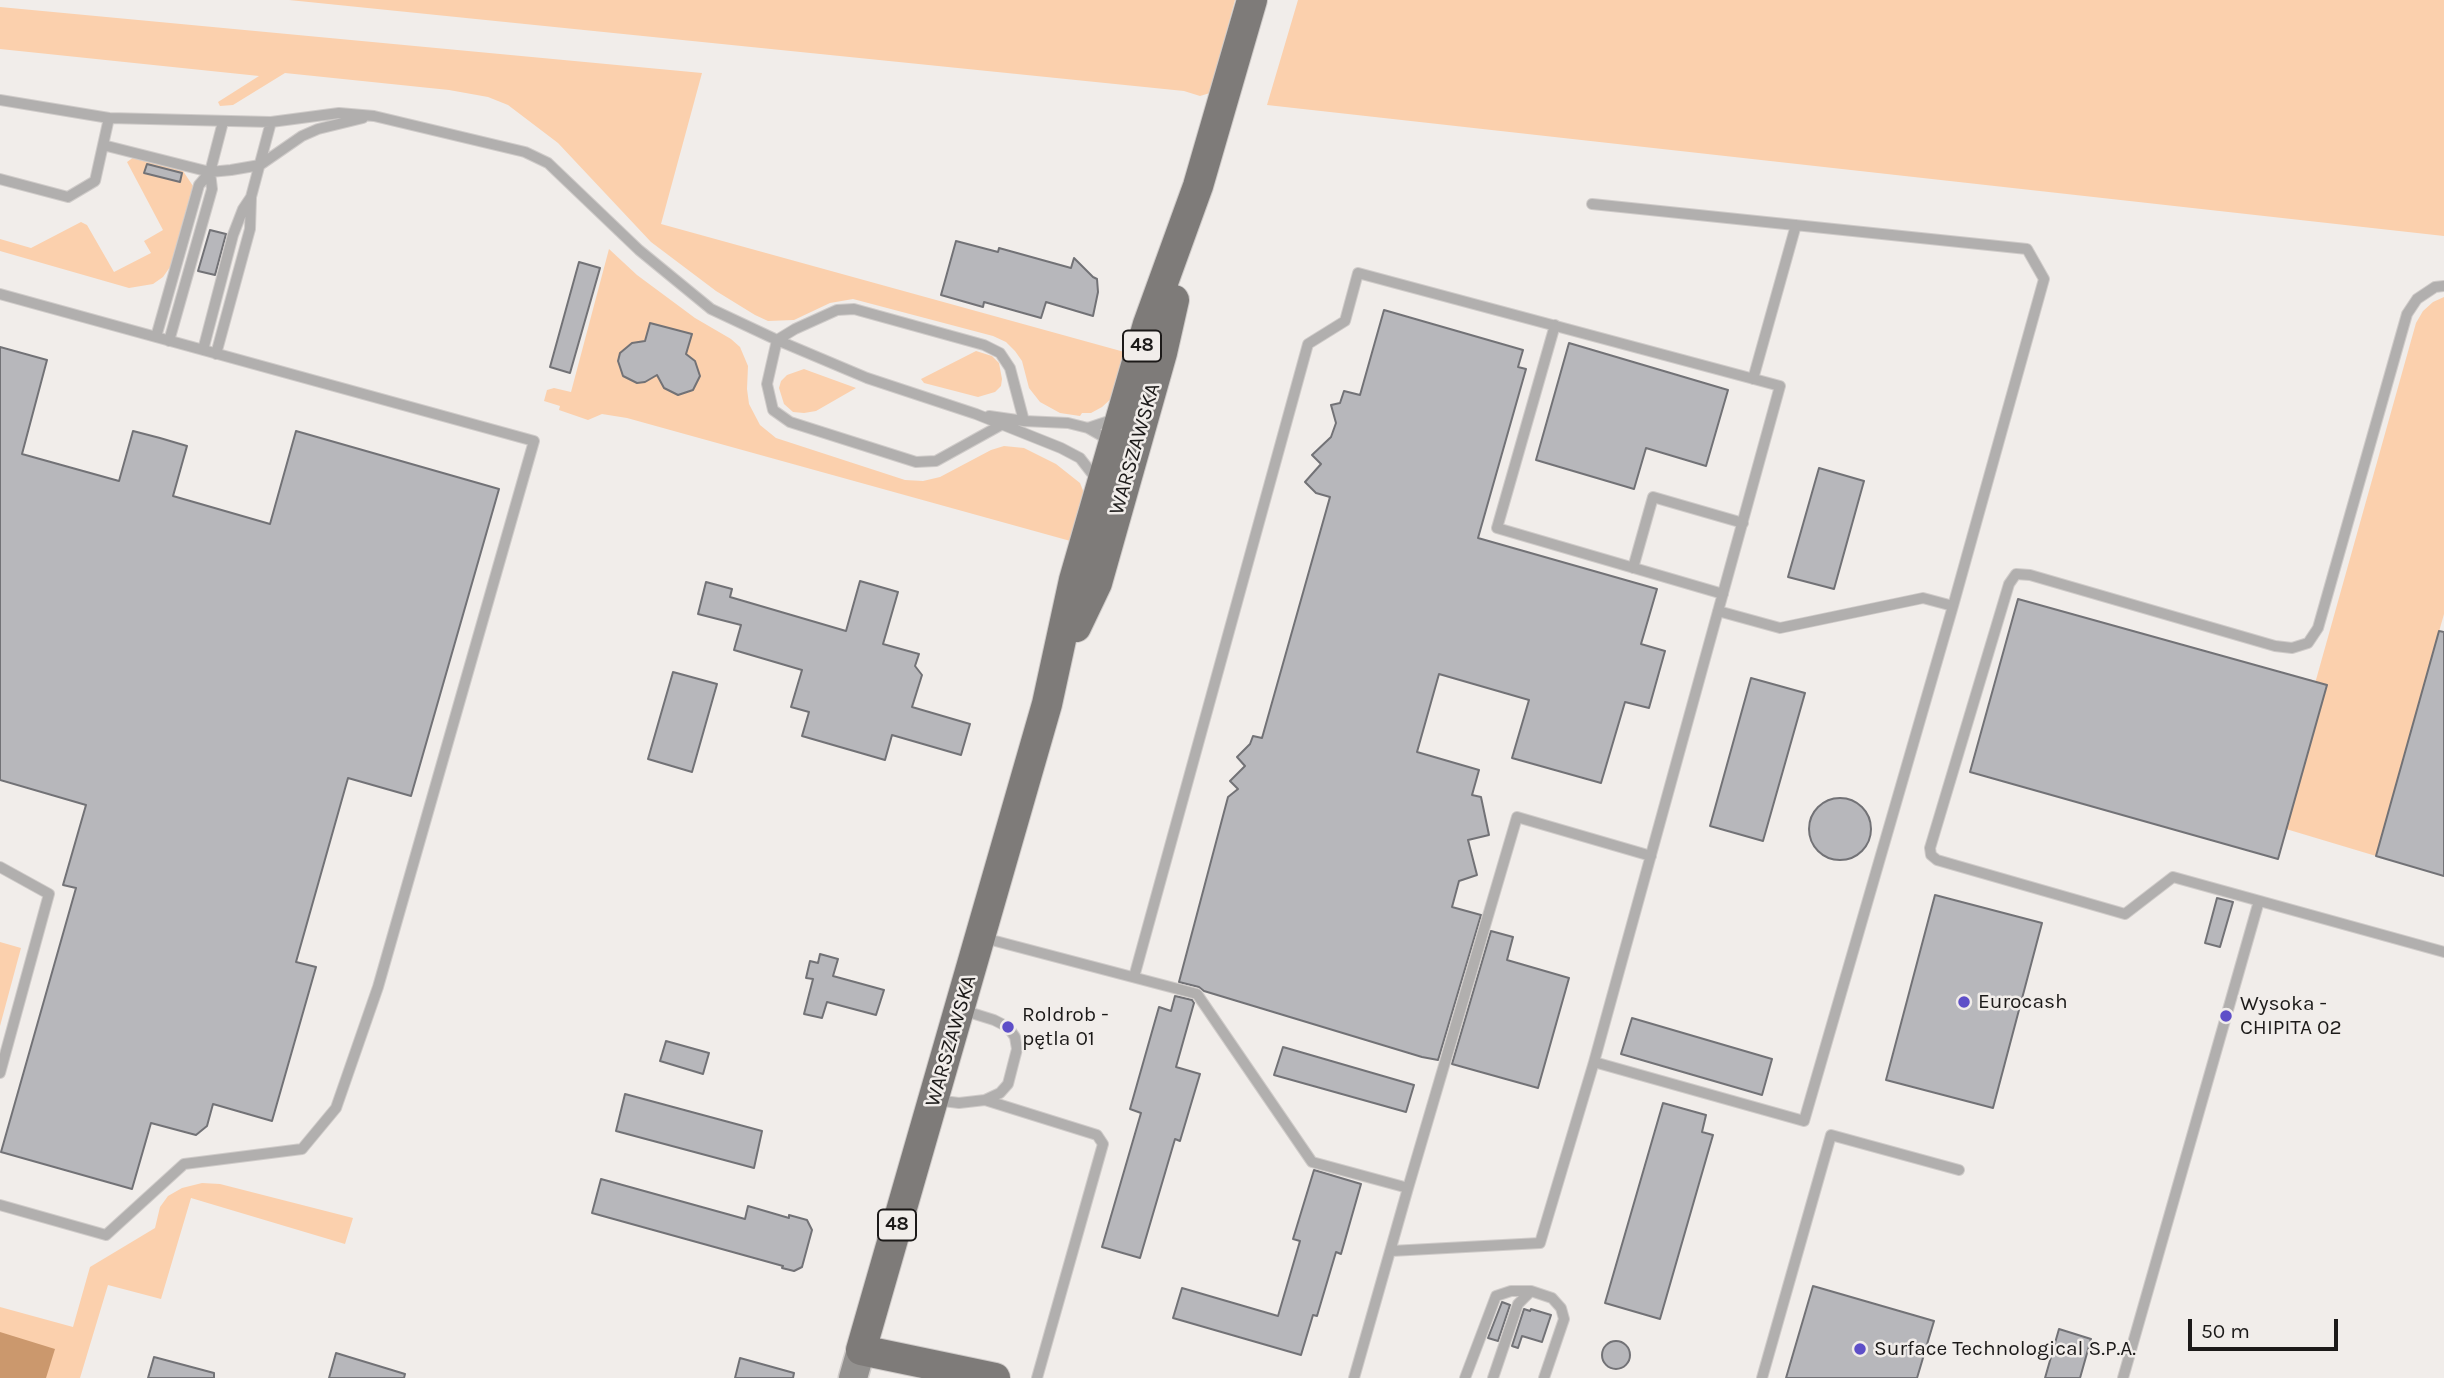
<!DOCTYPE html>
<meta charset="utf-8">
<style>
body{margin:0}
#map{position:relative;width:2444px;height:1378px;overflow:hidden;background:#f1edea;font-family:Karla,sans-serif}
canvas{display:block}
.scale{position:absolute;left:2188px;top:1319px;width:150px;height:32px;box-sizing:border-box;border:4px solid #1c1a19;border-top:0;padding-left:9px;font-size:21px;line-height:24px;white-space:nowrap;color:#1c1a19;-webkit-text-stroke:5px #f1edea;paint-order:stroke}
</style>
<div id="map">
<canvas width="2444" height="1378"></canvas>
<div class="scale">50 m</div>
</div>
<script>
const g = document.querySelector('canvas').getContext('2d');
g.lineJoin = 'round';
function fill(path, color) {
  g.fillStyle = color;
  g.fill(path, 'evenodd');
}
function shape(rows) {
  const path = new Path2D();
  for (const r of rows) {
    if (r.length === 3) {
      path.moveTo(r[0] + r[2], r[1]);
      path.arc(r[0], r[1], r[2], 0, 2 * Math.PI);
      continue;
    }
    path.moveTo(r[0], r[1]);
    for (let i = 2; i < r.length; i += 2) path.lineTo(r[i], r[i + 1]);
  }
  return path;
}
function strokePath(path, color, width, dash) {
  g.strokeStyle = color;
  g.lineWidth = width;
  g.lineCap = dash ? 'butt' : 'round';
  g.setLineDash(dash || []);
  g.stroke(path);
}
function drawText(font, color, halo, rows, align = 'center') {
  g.font = font + ' Karla,sans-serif';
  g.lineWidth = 5;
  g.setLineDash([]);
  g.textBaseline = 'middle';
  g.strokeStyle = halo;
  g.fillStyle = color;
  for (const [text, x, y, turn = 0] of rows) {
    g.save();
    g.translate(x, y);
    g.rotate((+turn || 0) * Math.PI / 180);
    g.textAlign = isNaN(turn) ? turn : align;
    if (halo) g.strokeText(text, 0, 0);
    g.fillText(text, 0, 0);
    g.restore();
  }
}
const green = shape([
 [289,0,1235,0,1210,93,1200,96,1184,91],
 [1298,0,2444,0,2444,236,1267,105],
 [0,7,702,73,661,224,1128,353,1113,397,1102,407,1091,413,1082,413,1080,416,1060,413,1040,402,1029,388,1022,361,1015,351,1006,342,993,336,853,299,830,303,794,320,768,321,755,315,716,291,651,242,558,143,508,105,488,97,449,90,285,73,233,105,220,106,218,102,259,76,0,49],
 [134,157,183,171,193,186,170,267,163,277,153,284,129,288,0,251,0,239,31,248,81,222,87,225,114,272,151,253,144,241,163,230,127,162],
 [609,249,637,275,695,318,731,339,740,347,748,366,747,389,749,404,760,425,776,438,905,480,923,481,940,477,991,450,1004,446,1024,448,1056,464,1080,483,1084,493,1074,542,627,418,602,414,588,420,559,410,560,406,544,401,547,390,554,388,571,392],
 [2444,297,2444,614,2376,856,2286,829,2277,819,2416,323,2423,311,2433,302],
 [976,351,992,356,999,363,1002,379,1001,386,995,392,978,397,924,383,921,379],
 [804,369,812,372,856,388,816,411,804,413,793,412,784,404,779,388,781,381,787,375],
 [0,942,21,948,0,1026],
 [202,1183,220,1184,353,1218,345,1244,191,1198,161,1299,108,1285,80,1378,0,1378,0,1307,73,1327,90,1267,155,1228,160,1207,168,1196,182,1188]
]);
const water = shape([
 [0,1332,55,1349,46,1378,0,1378]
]);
const building = shape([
 [147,164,182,173,180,182,144,173,147,164],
 [210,230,226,234,215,275,198,271,210,230],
 [956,241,998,252,999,248,1071,268,1074,258,1093,277,1097,279,1098,292,1093,316,1046,302,1041,318,984,302,983,307,941,295,956,241],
 [579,262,600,268,570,373,550,367,579,262],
 [1384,310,1523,350,1518,367,1526,369,1478,538,1657,589,1641,644,1665,651,1649,708,1625,702,1601,783,1512,758,1529,700,1439,674,1417,752,1479,770,1472,795,1481,797,1489,835,1468,840,1477,875,1459,881,1452,907,1481,915,1438,1060,1422,1057,1204,991,1199,987,1179,982,1228,797,1238,789,1230,781,1245,766,1237,757,1250,744,1253,736,1262,738,1330,497,1316,493,1305,482,1321,464,1312,455,1331,437,1336,423,1331,405,1340,403,1344,391,1360,395,1384,310],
 [650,323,692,334,686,354,695,361,700,376,693,390,678,395,664,388,657,375,645,382,637,383,623,376,618,361,620,353,632,343,645,341,650,323],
 [1569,343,1728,390,1706,466,1646,448,1634,489,1536,460,1569,343],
 [0,347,47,360,22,454,119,481,133,431,160,438,187,446,173,496,270,524,296,431,499,489,411,796,348,778,296,962,316,967,272,1121,213,1104,207,1126,196,1135,151,1123,132,1189,1,1152,76,888,63,885,86,805,0,780,0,347],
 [1819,468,1864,481,1834,589,1788,577,1819,468],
 [860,581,898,592,883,644,919,654,915,666,922,675,912,707,970,724,961,755,892,735,885,760,802,736,809,712,791,707,802,670,734,650,741,625,698,614,706,582,732,589,730,597,846,631,860,581],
 [2018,599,2327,685,2278,859,1970,772,2018,599],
 [2439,631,2444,632,2444,876,2376,856,2439,631],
 [673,672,717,684,692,772,648,759,673,672],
 [1751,678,1805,693,1763,841,1710,826,1751,678],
 [1840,829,31],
 [1935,895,2042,923,1993,1108,1886,1080,1935,895],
 [2217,898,2233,902,2220,947,2205,943,2217,898],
 [1491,931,1513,937,1507,960,1569,978,1538,1088,1452,1064,1491,931],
 [820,954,838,959,833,976,884,990,876,1015,827,1002,822,1018,804,1014,813,979,806,978,810,961,818,963,820,954],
 [1175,996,1192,1000,1194,1003,1176,1067,1200,1074,1180,1141,1175,1139,1140,1258,1102,1247,1141,1113,1130,1109,1159,1007,1171,1011,1175,996],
 [1632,1018,1772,1059,1762,1095,1621,1054,1632,1018],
 [666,1041,709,1053,703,1074,660,1061,666,1041],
 [1283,1047,1414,1085,1406,1112,1274,1075,1283,1047],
 [625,1094,762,1131,754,1168,616,1131,625,1094],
 [1663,1103,1706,1115,1702,1132,1713,1135,1660,1319,1605,1303,1663,1103],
 [1314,1170,1361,1184,1341,1254,1336,1252,1317,1316,1313,1315,1301,1355,1173,1318,1182,1288,1278,1316,1300,1241,1293,1239,1314,1170],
 [601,1179,745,1219,748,1206,789,1218,789,1215,807,1220,812,1230,802,1267,794,1271,782,1268,783,1266,592,1213,601,1179],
 [1813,1286,1934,1321,1917,1378,1786,1378,1813,1286],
 [1502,1302,1510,1305,1498,1341,1488,1338,1502,1302],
 [1524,1309,1530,1311,1531,1309,1551,1315,1542,1342,1522,1336,1518,1348,1512,1346,1524,1309],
 [2059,1329,2091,1339,2080,1378,2045,1378,2059,1329],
 [1616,1355,14],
 [336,1353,405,1374,404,1378,329,1378,336,1353],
 [154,1357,214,1373,214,1378,148,1378,154,1357],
 [740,1358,794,1373,793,1378,735,1378,740,1358]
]);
const lane = shape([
 [0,100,109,118,271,122,339,113,374,116,525,152,548,163,639,250,711,309,777,340,867,378,976,414,1061,448,1080,458,1094,476,1094,481],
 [103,145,210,172,231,170,260,165,302,136,318,129,363,118],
 [0,179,68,197,95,181,109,118],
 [1592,204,2027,249,2044,279,1953,606,1804,1121,1594,1062],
 [2444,286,2435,287,2417,299,2407,314,2318,628,2308,643,2292,648,2275,646,2030,575,2016,574,2009,584,1930,848,1931,855,1937,860,2125,914,2173,877,2444,952],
 [0,294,534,441,378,987,336,1108,302,1149,184,1164,106,1235,0,1205],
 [1555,325,1497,528,1723,594],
 [156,337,199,185,210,172],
 [169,341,212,189,210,172,223,122],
 [203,350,233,235,243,209,251,197,271,122],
 [216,354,250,229,251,198],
 [1753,379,1796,225],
 [989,416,1024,421,1068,423,1088,428,1102,436,1107,443],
 [1001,425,936,461,916,462,790,422,773,410,767,384,777,340,795,329,837,310,854,309,984,345,1000,353,1010,368,1024,421],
 [1088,428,1109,421,1114,415],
 [1633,568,1653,497,1743,523],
 [1718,611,1780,628,1923,598,1953,606],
 [0,867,49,894,0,1073],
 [984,938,1197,994,1312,1162,1408,1188,1354,1378],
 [1134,977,1308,344,1345,321,1358,273,1780,386,1594,1062,1540,1243,1391,1251],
 [935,1100,959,1103,985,1100,1000,1093,1008,1084,1017,1049,1015,1037,1008,1027,994,1020,962,1010],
 [985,1100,1097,1135,1103,1144,1037,1378],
 [1408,1188,1517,817,1651,856],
 [1465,1378,1496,1296,1511,1291,1531,1291,1552,1298,1561,1308,1564,1319,1544,1378],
 [1493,1378,1518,1304,1531,1291],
 [1762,1378,1831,1135,1959,1170],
 [2123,1378,2259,901]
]);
const secondary = shape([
 [853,1378,861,1350]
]);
const primary = shape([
 [1076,627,1097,583,1162,353,1174,300],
 [995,1378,861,1350,1047,704,1074,580,1148,324,1198,186,1252,0]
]);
const markers = [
 [1964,1002,7,"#5e4fc8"],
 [2226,1016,7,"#5e4fc8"],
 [1008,1027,7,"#5e4fc8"],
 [1860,1349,7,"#5e4fc8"]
];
const shields = [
 [1142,346,38],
 [897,1225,38]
];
const shieldNames = [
 ["48",1142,346],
 ["48",897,1225]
];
const streetNames = [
 ["WARSZAWSKA",1135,449,-74],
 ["WARSZAWSKA",951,1041,-74]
];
const poiNames = [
 ["Eurocash",1978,1002],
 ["Wysoka -",2240,1004],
 ["CHIPITA 02",2240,1028],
 ["Roldrob -",1022,1015],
 ["pętla 01",1022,1039],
 ["Surface Technological S.P.A.",1874,1349]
];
fill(green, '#fbd0ad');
fill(water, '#cb986d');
fill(building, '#b7b7bb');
strokePath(building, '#727276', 2);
strokePath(lane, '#cfcbc9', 12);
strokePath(secondary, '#cfcbc9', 31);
strokePath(primary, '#cfcbc9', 32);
strokePath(lane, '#b1afae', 10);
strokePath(secondary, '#93918f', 28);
strokePath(primary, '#7e7b79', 30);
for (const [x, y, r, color] of markers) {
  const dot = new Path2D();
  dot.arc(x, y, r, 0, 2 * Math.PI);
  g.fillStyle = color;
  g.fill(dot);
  strokePath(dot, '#f1edea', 2.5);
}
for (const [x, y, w] of shields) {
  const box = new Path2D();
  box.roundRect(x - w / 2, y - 15.5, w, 31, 5);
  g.fillStyle = '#f1edea';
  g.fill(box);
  strokePath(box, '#1c1a19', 2);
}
drawText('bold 19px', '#1c1a19', null, shieldNames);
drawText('21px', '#1c1a19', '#f1edea', streetNames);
drawText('21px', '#1c1a19', '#f1edea', poiNames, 'left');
</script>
